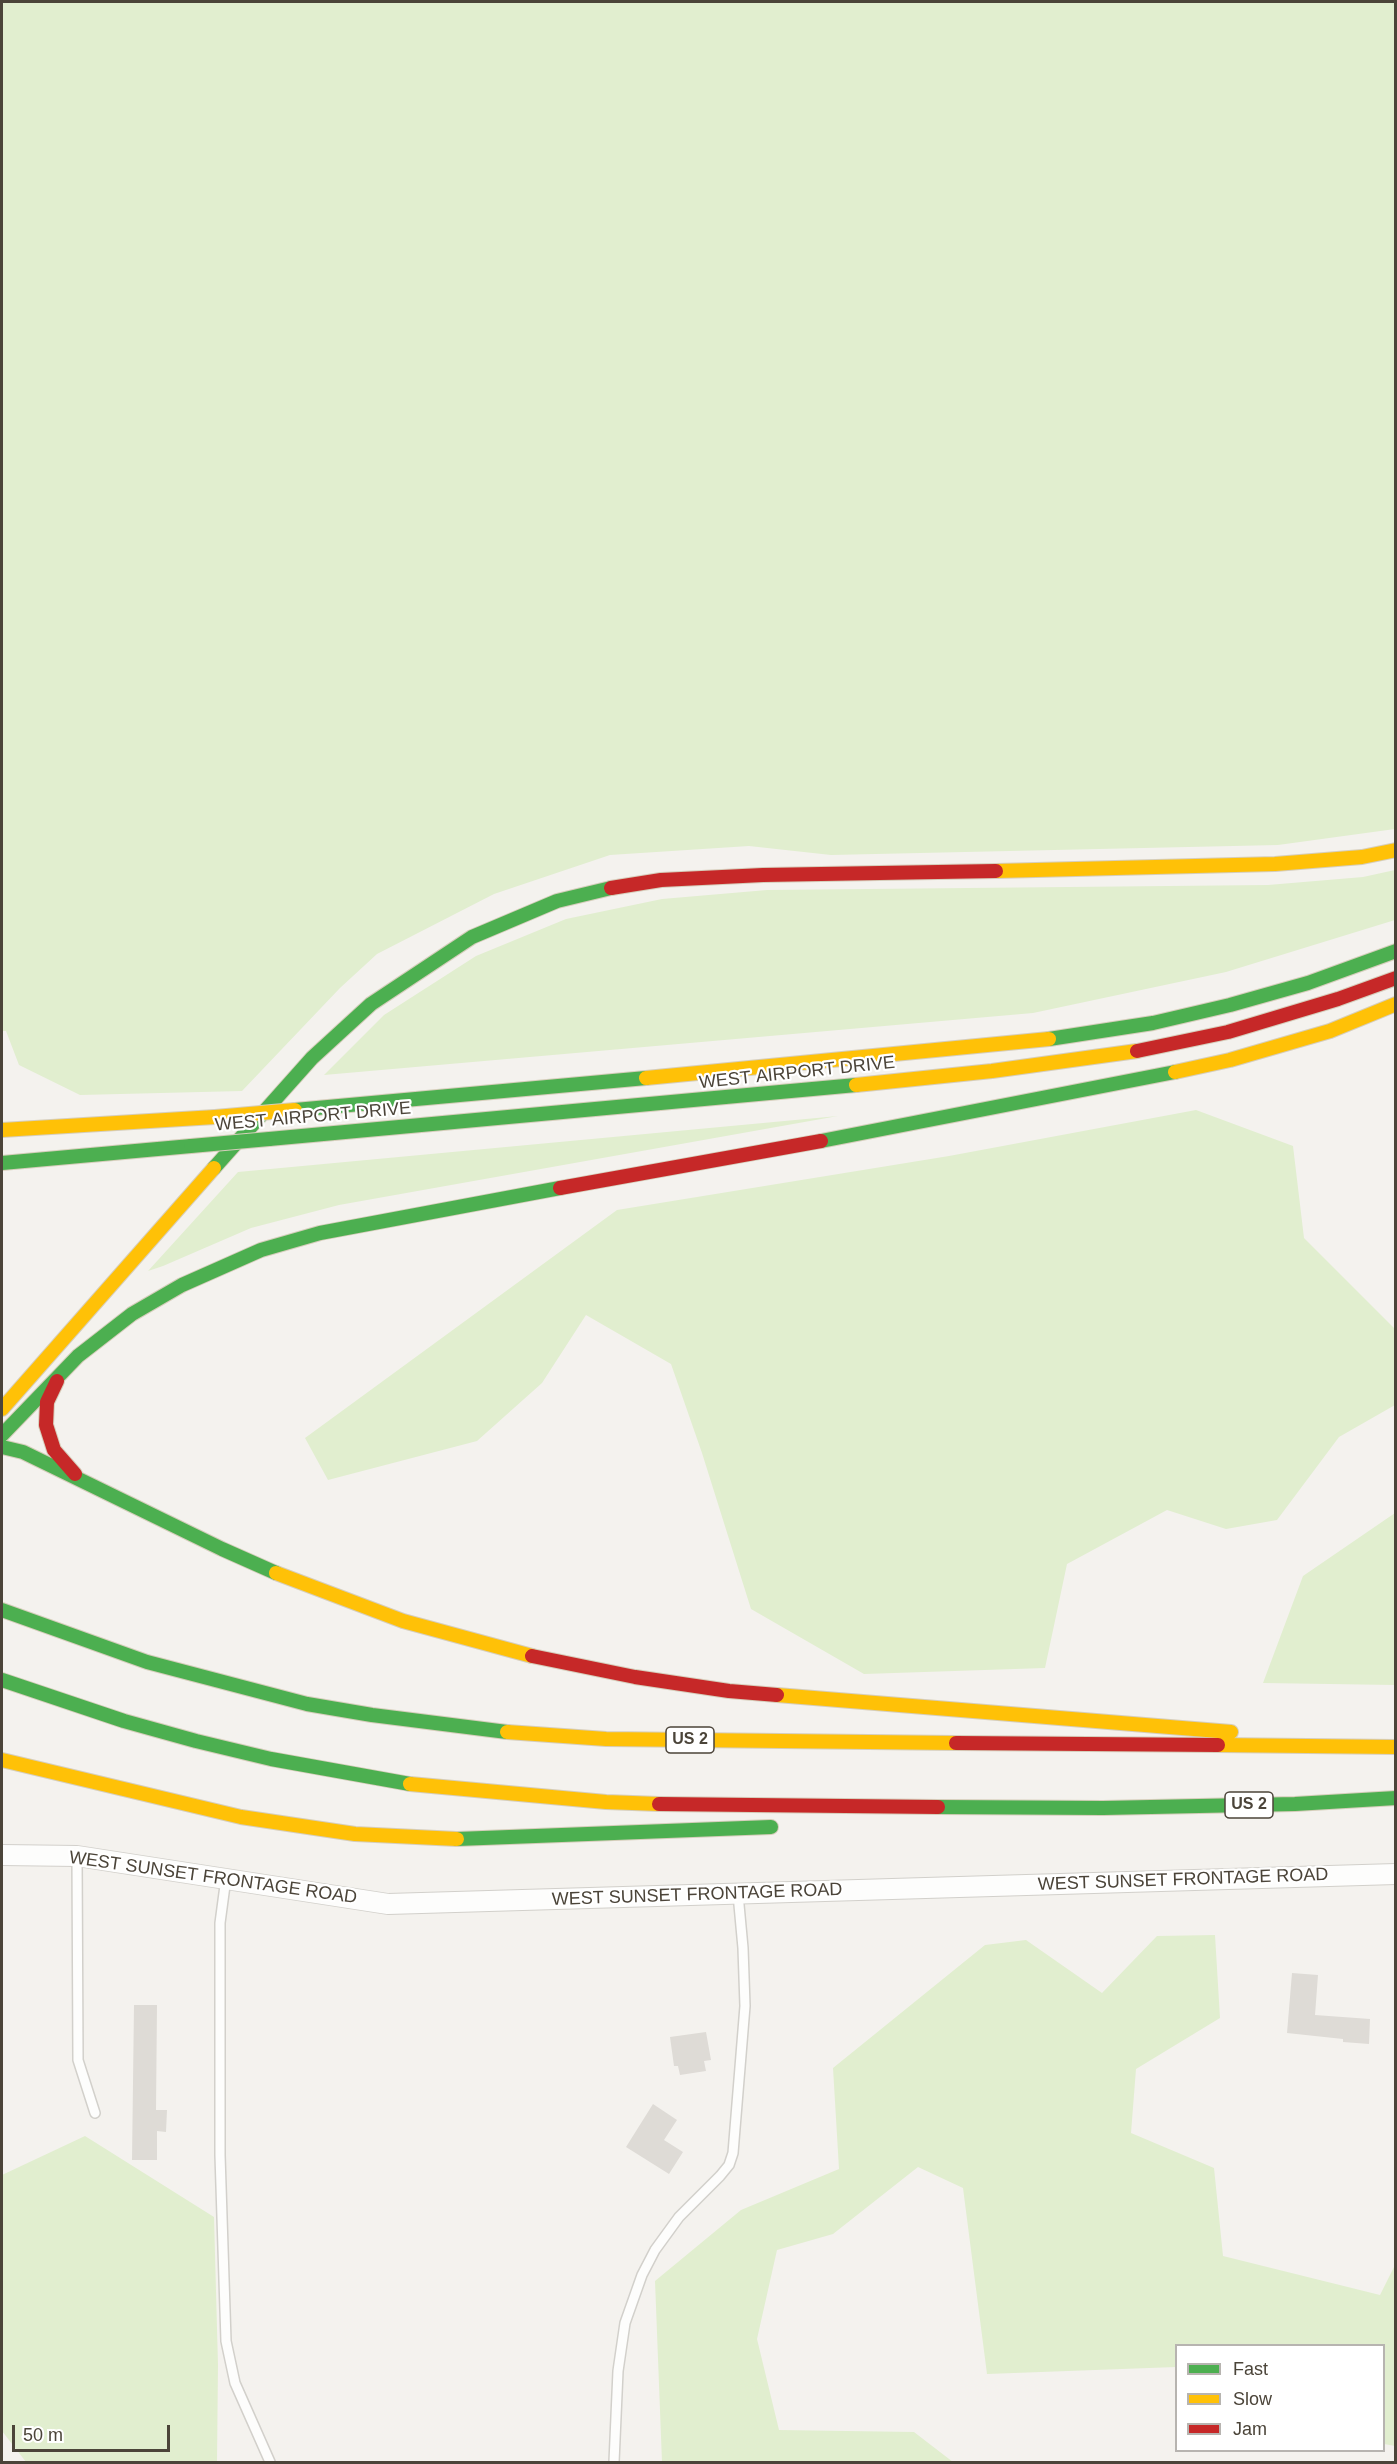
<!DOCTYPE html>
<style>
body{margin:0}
#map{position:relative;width:1397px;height:2464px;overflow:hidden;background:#f4f2ee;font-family:Arial,sans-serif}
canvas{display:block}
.frame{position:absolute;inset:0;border:3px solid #4b4439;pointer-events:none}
.legend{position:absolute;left:1175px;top:2344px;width:210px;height:108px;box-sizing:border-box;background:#fff;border:2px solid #b7b4b0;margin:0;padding:8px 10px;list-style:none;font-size:18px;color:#4b4439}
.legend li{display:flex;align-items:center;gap:12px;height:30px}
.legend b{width:30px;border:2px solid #b7b4b0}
.scale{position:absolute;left:12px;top:2425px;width:158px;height:27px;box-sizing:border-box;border:3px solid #4b4439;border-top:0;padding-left:8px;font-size:18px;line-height:21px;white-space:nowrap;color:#4b4439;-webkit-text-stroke:4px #fff;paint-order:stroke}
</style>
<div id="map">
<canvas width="1397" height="2464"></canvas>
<div class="frame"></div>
<ul class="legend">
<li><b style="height:8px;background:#4caf50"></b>Fast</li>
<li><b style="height:8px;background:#ffc107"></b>Slow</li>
<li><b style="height:8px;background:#c62828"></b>Jam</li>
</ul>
<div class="scale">50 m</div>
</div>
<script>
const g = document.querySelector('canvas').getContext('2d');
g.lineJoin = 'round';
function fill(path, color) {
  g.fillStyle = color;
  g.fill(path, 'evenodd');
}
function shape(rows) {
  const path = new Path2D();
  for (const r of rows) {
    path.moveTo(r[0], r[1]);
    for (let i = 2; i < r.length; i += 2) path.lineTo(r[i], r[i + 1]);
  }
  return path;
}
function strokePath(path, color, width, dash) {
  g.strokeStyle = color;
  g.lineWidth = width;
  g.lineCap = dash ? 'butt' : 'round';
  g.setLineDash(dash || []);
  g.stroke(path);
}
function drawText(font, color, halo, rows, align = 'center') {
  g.font = font + ' Arial,sans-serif';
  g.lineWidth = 4.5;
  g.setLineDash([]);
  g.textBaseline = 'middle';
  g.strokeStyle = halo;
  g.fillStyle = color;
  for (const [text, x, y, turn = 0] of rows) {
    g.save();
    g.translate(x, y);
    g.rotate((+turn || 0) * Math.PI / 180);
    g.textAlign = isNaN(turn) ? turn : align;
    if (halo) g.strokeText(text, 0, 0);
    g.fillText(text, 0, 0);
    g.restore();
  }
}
const green = shape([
 [2,2,1395,2,1395,829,1278,845,831,855,749,846,610,855,494,894,377,954,340,988,242,1091,80,1095,19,1065,6,1031,2,1031],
 [1395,870,1395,920,1226,972,1033,1013,324,1075,384,1015,476,956,566,919,662,899,767,890,1268,885,1363,877],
 [1196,1110,1293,1146,1304,1238,1395,1329,1395,1405,1339,1437,1277,1520,1226,1529,1167,1510,1067,1564,1045,1668,864,1674,751,1609,702,1453,671,1364,586,1315,542,1383,477,1441,328,1480,305,1438,617,1210,949,1156],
 [838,1116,339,1205,251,1228,163,1266,148,1271,238,1172],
 [1395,1513,1395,1685,1263,1683,1303,1576],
 [1215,1935,1220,2018,1136,2069,1131,2133,1214,2168,1223,2256,1380,2295,1395,2265,1395,2446,1384,2444,1384,2346,1176,2346,1176,2367,987,2374,963,2188,918,2167,833,2234,777,2250,757,2339,779,2430,914,2432,953,2462,662,2462,655,2281,741,2210,839,2169,833,2068,985,1945,1026,1940,1102,1993,1157,1936],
 [85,2136,214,2217,218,2365,217,2462,26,2462,2,2431,2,2175]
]);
const building = shape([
 [1292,1973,1318,1975,1315,2015,1370,2019,1369,2044,1343,2042,1343,2039,1287,2033],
 [134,2005,157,2005,156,2110,167,2110,166,2132,157,2131,157,2160,132,2160],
 [706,2032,711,2060,704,2061,706,2071,680,2075,678,2066,674,2066,670,2037],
 [653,2104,677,2120,664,2140,683,2152,669,2174,626,2147]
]);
const lane = shape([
 [77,1856,78,2060,95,2113],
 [226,1878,220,1923,220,2155,226,2341,235,2383,270,2462],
 [614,2462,618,2371,625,2323,642,2275,655,2250,679,2217,720,2176,729,2165,733,2153,745,2006,743,1948,738,1894]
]);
const street = shape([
 [2,1855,77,1856,388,1904,1396,1874]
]);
const fast = shape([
 [1049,1039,1153,1023,1230,1005,1308,983,1396,951],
 [295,1110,646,1078],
 [269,1139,856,1085],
 [821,1141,1175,1072],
 [2,1163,191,1146],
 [214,1168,312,1058,371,1004,472,937,557,901,611,888],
 [2,1435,78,1356,132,1314,182,1285,261,1250,320,1233,560,1188],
 [2,1447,23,1452,222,1549,276,1573],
 [2,1610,147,1662,307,1704,372,1715,507,1732],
 [2,1680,124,1721,196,1741,271,1759,410,1784],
 [938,1807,1103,1808],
 [1103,1808,1295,1804,1396,1798],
 [457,1839,771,1827]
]);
const slow = shape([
 [996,871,1275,864,1362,857,1396,850],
 [1175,1072,1230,1060,1330,1031,1396,1004],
 [646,1078,1049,1039],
 [856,1085,992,1071,1137,1051],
 [2,1130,215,1117],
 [2,1409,214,1168],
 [276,1573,403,1621,532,1656],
 [777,1695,1231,1732],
 [507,1732,606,1739,956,1743],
 [1218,1745,1396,1747],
 [2,1760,241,1817,355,1834,457,1839],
 [410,1784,606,1802,659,1804]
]);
const jam = shape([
 [611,888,661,880,763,875,996,871],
 [1137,1051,1228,1032,1338,999,1396,978],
 [560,1188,821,1141],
 [57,1381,47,1402,46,1425,54,1450,75,1474],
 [532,1656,635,1677,729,1691,777,1695],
 [956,1743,1218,1745],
 [659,1804,938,1807]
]);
const fastBridge = shape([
 [191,1146,269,1139]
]);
const slowBridge = shape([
 [215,1117,295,1110]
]);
const shields = [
 [690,1740,48],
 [1249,1805,48]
];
const shieldNames = [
 ["US 2",690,1740],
 ["US 2",1249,1805]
];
const streetNames = [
 ["WEST AIRPORT DRIVE",797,1073,-6],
 ["WEST AIRPORT DRIVE",313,1117,-5],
 ["WEST SUNSET FRONTAGE ROAD",213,1878,8],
 ["WEST SUNSET FRONTAGE ROAD",1183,1880,-2],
 ["WEST SUNSET FRONTAGE ROAD",697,1895,-2]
];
fill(green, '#e1eecf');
fill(building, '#dedbd6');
strokePath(lane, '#d2d0cb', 12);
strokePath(street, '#d2d0cb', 22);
strokePath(fast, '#d6cebb', 16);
strokePath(slow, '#d6cebb', 16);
strokePath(jam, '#d6cebb', 16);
strokePath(lane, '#fdfdfc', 9);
strokePath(street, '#fdfdfc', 20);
strokePath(fast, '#4caf50', 14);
strokePath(slow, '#ffc107', 14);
strokePath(jam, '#c62828', 14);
strokePath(fastBridge, '#d6cebb', 16, []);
strokePath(slowBridge, '#d6cebb', 16, []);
strokePath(fastBridge, '#4caf50', 14);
strokePath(slowBridge, '#ffc107', 14);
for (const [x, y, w] of shields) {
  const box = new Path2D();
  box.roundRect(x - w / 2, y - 13, w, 26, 4.5);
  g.fillStyle = '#fff';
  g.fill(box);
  strokePath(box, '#4b4439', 1.5);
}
drawText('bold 16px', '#4b4439', null, shieldNames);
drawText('18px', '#4b4439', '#fff', streetNames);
</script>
